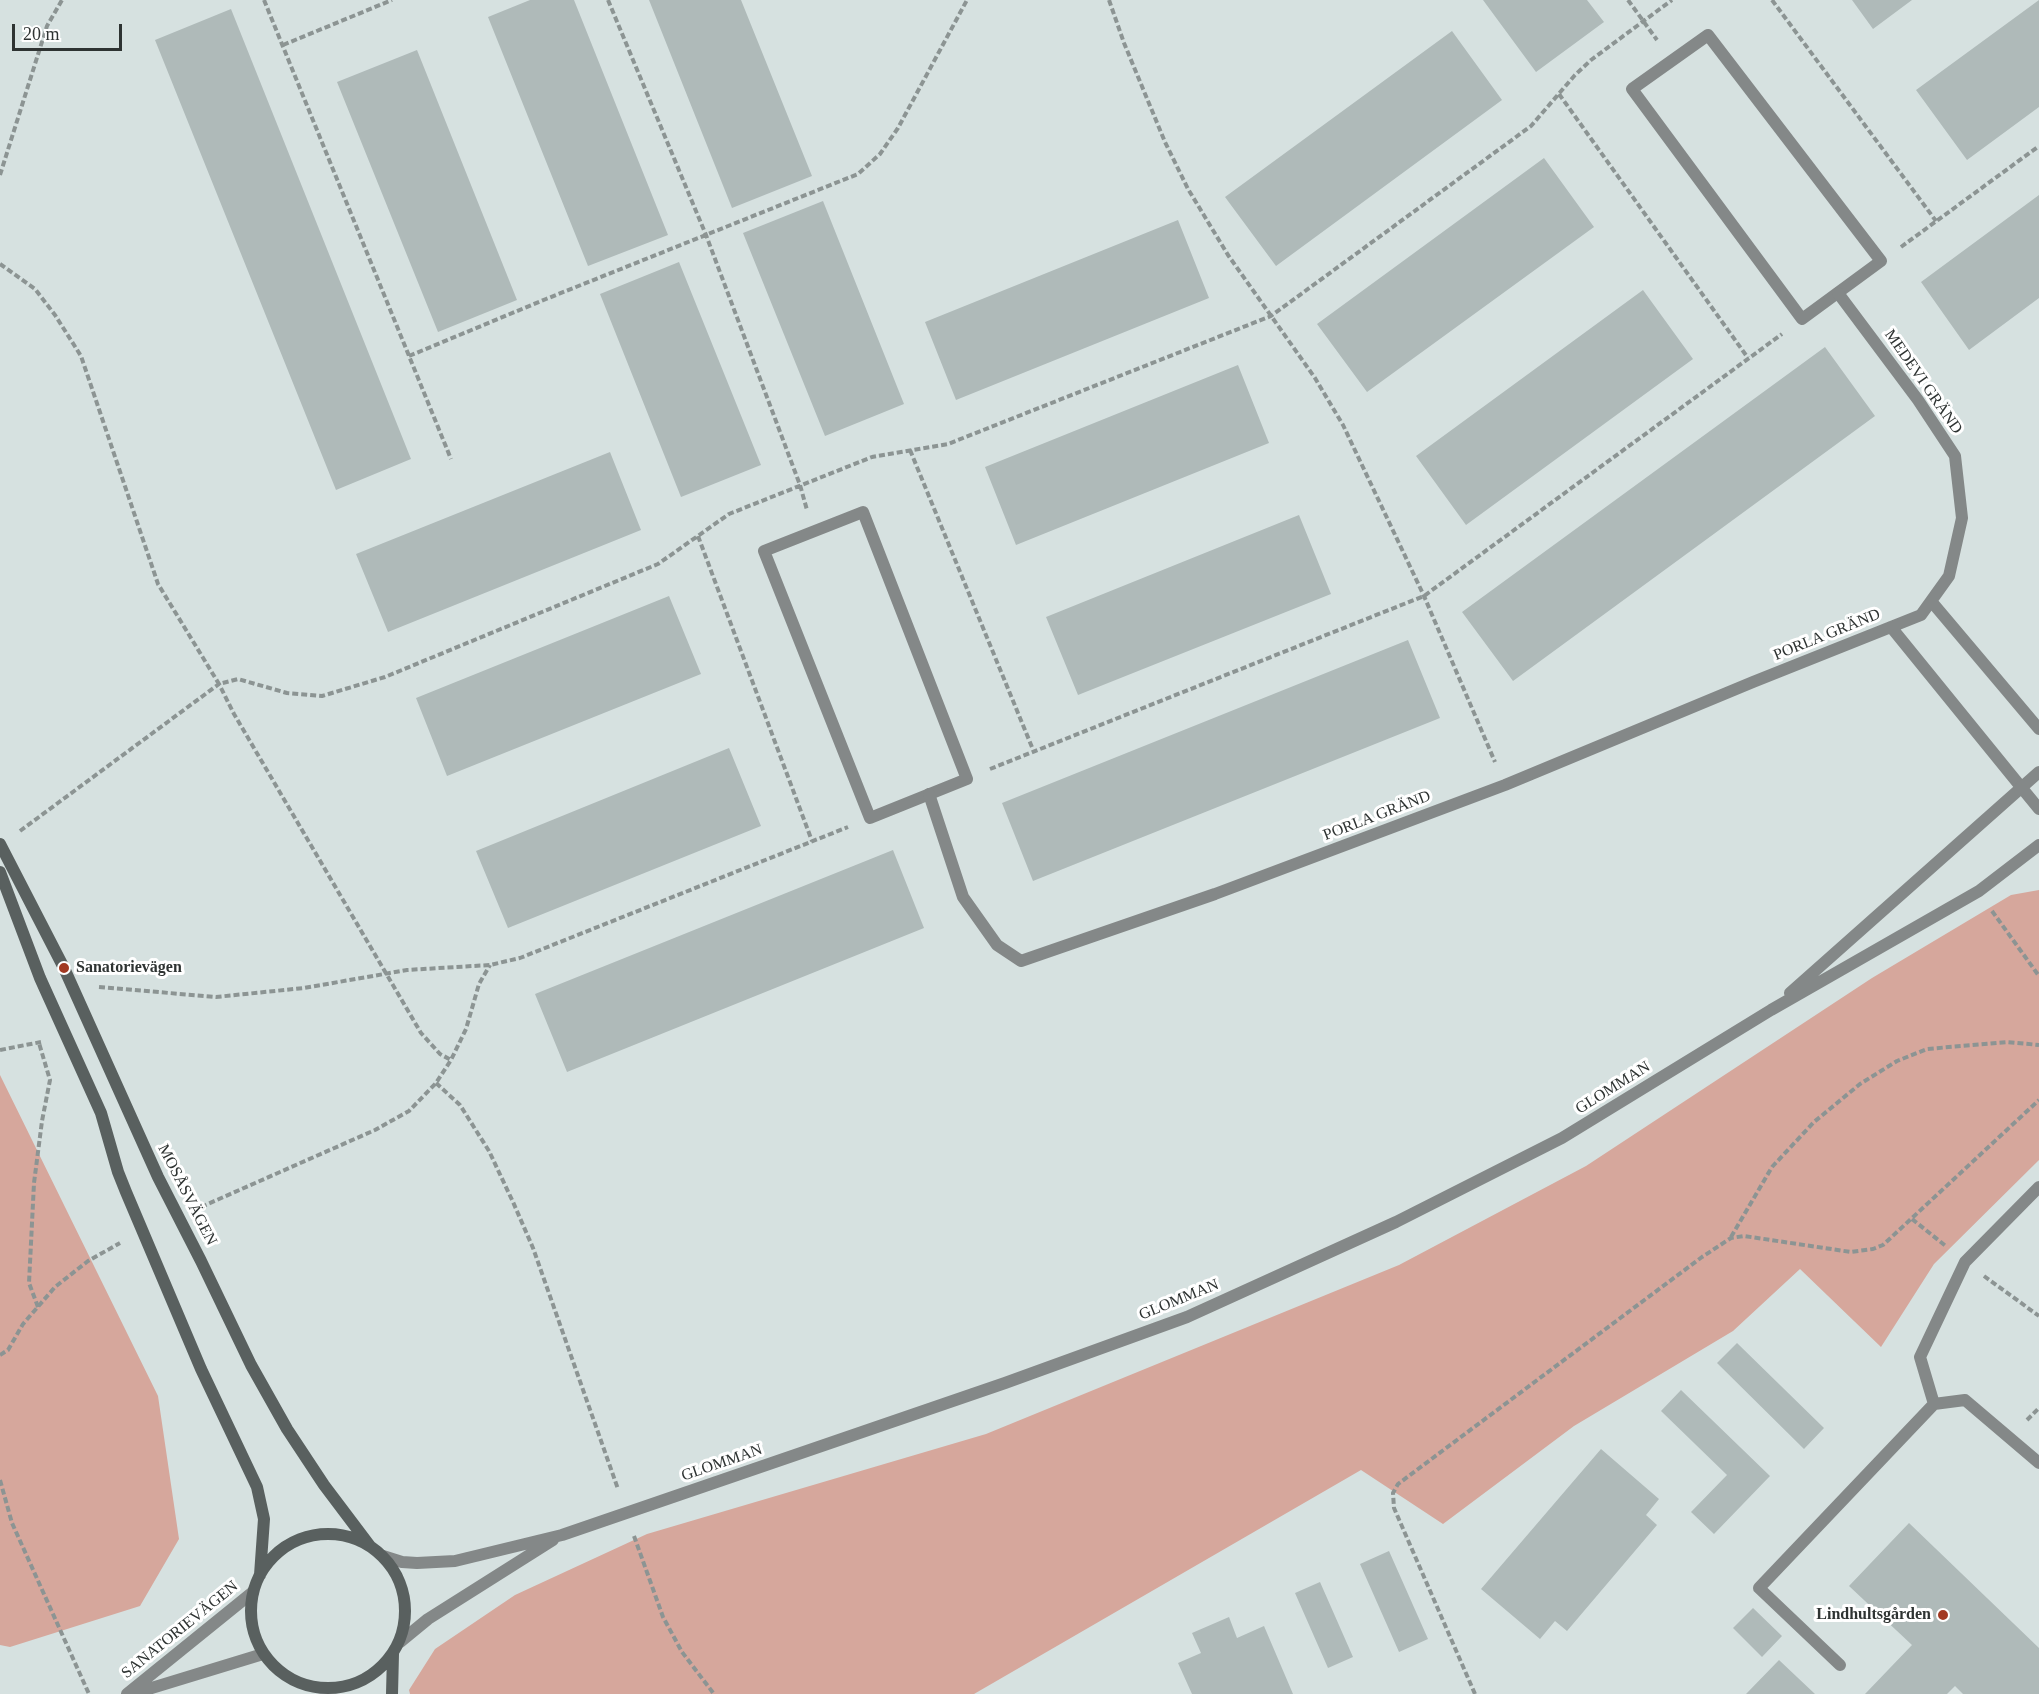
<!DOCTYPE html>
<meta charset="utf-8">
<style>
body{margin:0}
#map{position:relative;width:2039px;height:1694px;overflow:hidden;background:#d6e1e0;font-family:"Times New Roman",serif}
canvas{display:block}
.scale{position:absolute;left:12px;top:24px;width:110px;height:27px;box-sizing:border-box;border:3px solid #2e3332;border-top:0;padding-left:8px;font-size:18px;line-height:21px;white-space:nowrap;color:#2e3332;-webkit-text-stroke:4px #fff;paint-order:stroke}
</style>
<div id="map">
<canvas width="2039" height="1694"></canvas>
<div class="scale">20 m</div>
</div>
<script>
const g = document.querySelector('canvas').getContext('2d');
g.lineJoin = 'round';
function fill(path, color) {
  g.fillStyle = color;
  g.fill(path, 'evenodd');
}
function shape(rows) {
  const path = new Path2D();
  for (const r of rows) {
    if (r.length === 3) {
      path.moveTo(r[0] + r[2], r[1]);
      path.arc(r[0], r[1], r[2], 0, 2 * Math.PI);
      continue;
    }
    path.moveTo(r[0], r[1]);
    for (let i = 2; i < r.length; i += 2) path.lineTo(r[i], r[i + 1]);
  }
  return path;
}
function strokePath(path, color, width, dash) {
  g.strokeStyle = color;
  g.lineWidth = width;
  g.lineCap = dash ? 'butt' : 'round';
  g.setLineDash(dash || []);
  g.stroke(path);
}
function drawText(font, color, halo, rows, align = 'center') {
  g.font = font + ' "Times New Roman",serif';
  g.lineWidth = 6;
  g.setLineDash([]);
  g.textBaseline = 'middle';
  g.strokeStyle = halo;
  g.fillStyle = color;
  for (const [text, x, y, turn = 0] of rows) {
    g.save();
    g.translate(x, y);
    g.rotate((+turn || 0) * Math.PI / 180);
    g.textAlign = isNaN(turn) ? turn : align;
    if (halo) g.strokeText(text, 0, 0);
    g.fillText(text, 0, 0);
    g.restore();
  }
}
const green = shape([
 [2039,890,2039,1160,1934,1264,1881,1347,1800,1269,1733,1331,1574,1426,1443,1524,1361,1470,974,1694,410,1694,409,1690,435,1649,515,1595,647,1534,986,1434,1399,1265,1586,1166,1872,978,2011,895],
 [0,1075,158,1396,179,1539,140,1606,10,1647,0,1645]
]);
const building = shape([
 [530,0,574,0,668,235,588,266,488,17],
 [649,0,741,0,812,176,732,208],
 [1483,0,1587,0,1604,22,1536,72],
 [1852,0,1912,0,1873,29],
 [2039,0,2039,107,1967,160,1916,90],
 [231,9,411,459,336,490,155,40],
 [1452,31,1502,100,1276,266,1225,197],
 [417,50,517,300,438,332,337,82],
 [1544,158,1594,227,1367,392,1317,324],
 [2039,195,2039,298,1969,350,1921,282],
 [823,201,904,404,825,436,743,233],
 [1178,220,1209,298,956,400,925,322],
 [679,262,761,465,681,497,600,294],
 [1643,290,1693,359,1466,525,1416,456],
 [1825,347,1875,416,1513,681,1462,612],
 [1238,365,1269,443,1016,545,985,467],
 [610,452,641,530,388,632,356,554],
 [1299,515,1331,594,1078,695,1046,617],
 [669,596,701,674,447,776,416,698],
 [1408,640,1440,718,1033,881,1002,803],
 [729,748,761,826,508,928,476,851],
 [893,850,924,928,567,1072,535,994],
 [1737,1343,1824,1428,1804,1449,1717,1363],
 [1681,1390,1770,1476,1714,1534,1691,1512,1727,1475,1661,1411],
 [1601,1449,1659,1499,1646,1515,1657,1525,1567,1631,1555,1621,1540,1639,1481,1589],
 [1909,1523,2039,1648,2039,1694,1963,1694,1955,1686,1947,1694,1865,1694,1912,1645,1849,1586],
 [1389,1551,1428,1639,1399,1652,1360,1564],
 [1320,1582,1353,1657,1328,1668,1295,1593],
 [1753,1608,1782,1636,1762,1657,1733,1628],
 [1229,1617,1237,1638,1264,1626,1293,1694,1192,1694,1178,1663,1201,1653,1192,1633],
 [1779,1660,1815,1694,1746,1694]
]);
const path = shape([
 [264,0,451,459],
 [608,0,706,235,800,485,807,510],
 [1109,0,1124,43,1165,142,1188,189,1228,255,1315,378,1343,425,1424,596,1495,762],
 [1628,0,1657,40],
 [1772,0,1936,221],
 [283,45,392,0],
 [1559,94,1748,358],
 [0,175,47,26,62,0],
 [1901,247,2039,146],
 [0,264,35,289,55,315,81,356,158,584,219,684,238,679,287,693,322,696,385,677,658,564,729,514,872,457,948,444,1271,316,1531,126,1575,75,1591,60,1672,0],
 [409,356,546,299,858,174,880,154,898,128,967,0],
 [910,450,1034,752],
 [698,536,812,841],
 [990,769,1424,596,1782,334],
 [20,831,219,684,234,714,421,1033,440,1054,451,1060],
 [1992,911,2039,976],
 [99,987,216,997,304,988,407,970,490,965,520,958,848,827],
 [0,1050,41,1042],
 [436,1083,460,1105,489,1151,513,1202,533,1248,618,1489],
 [201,1207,375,1130,409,1111,436,1083,451,1060,466,1029,479,984,490,965],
 [1912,1219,1947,1247],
 [1731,1237,1772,1167,1814,1122,1860,1084,1897,1061,1927,1049,2007,1042,2039,1045],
 [1984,1276,2039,1316],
 [38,1307,29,1283,34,1183,42,1121,50,1080,39,1043],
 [0,1355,8,1350,23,1324,55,1287,88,1261,120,1243],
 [2027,1420,2039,1408],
 [0,1480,12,1523,89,1694],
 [634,1536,663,1617,682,1652,714,1694],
 [1475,1694,1394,1508,1393,1493,1398,1484,1702,1257,1731,1238,1744,1236,1851,1252,1873,1249,1883,1245,2039,1100]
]);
const service = shape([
 [1708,35,1881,261,1802,319,1632,89,1708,35],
 [863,512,967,779,870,818,764,551,863,512],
 [1934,1404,1965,1400,2039,1463],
 [1840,1665,1759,1588,1934,1404,1920,1357,1965,1262,2039,1187]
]);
const minor = shape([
 [1931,601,2039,729],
 [1891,627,2021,787],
 [929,794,963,897,997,945,1021,961,1215,894,1505,785,1753,682,1921,615,1949,576,1962,518,1955,456,1918,400,1838,293],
 [127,1694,253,1592],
 [132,1694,263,1654]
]);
const tertiary = shape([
 [2021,787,2039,809],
 [1790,993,2039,772],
 [383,1556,402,1562,417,1563,455,1561,562,1535,1005,1383,1187,1317,1396,1222,1562,1138,1771,1010,1979,891,2039,845],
 [400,1642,428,1619,553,1540]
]);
const secondary = shape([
 [0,844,64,968,158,1177,201,1261,251,1365,287,1429,324,1485,370,1546],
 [0,872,40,978,101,1113,118,1172,126,1192,201,1369,257,1487,264,1519,260,1575],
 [328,1611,77],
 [392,1694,393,1654]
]);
const markers = [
 [64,968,6,"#a23922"],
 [1943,1615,6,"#a23922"]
];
const streetNames = [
 ["MEDEVI GRÄND",1923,382,55],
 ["PORLA GRÄND",1827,635,-22],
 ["PORLA GRÄND",1377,816,-21],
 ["GLOMMAN",1613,1088,-32],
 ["MOSÅSVÄGEN",187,1195,63],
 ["GLOMMAN",1179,1300,-22],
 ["GLOMMAN",722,1463,-19],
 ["SANATORIEVÄGEN",180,1630,-39]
];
const poiNames = [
 ["Sanatorievägen",76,968],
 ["Lindhultsgården",1931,1615,"right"]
];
fill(green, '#d6a79c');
fill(building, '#afbab9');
strokePath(path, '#8c9493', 4, [6, 3]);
strokePath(service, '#848888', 12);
strokePath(minor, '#848888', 12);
strokePath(tertiary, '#848888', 12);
strokePath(secondary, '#59605f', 12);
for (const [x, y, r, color] of markers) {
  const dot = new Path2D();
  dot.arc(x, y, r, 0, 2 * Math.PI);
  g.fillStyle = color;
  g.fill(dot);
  strokePath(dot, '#fff', 2);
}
drawText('16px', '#2e3332', '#fff', streetNames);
drawText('bold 16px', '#2e3332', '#fff', poiNames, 'left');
</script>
